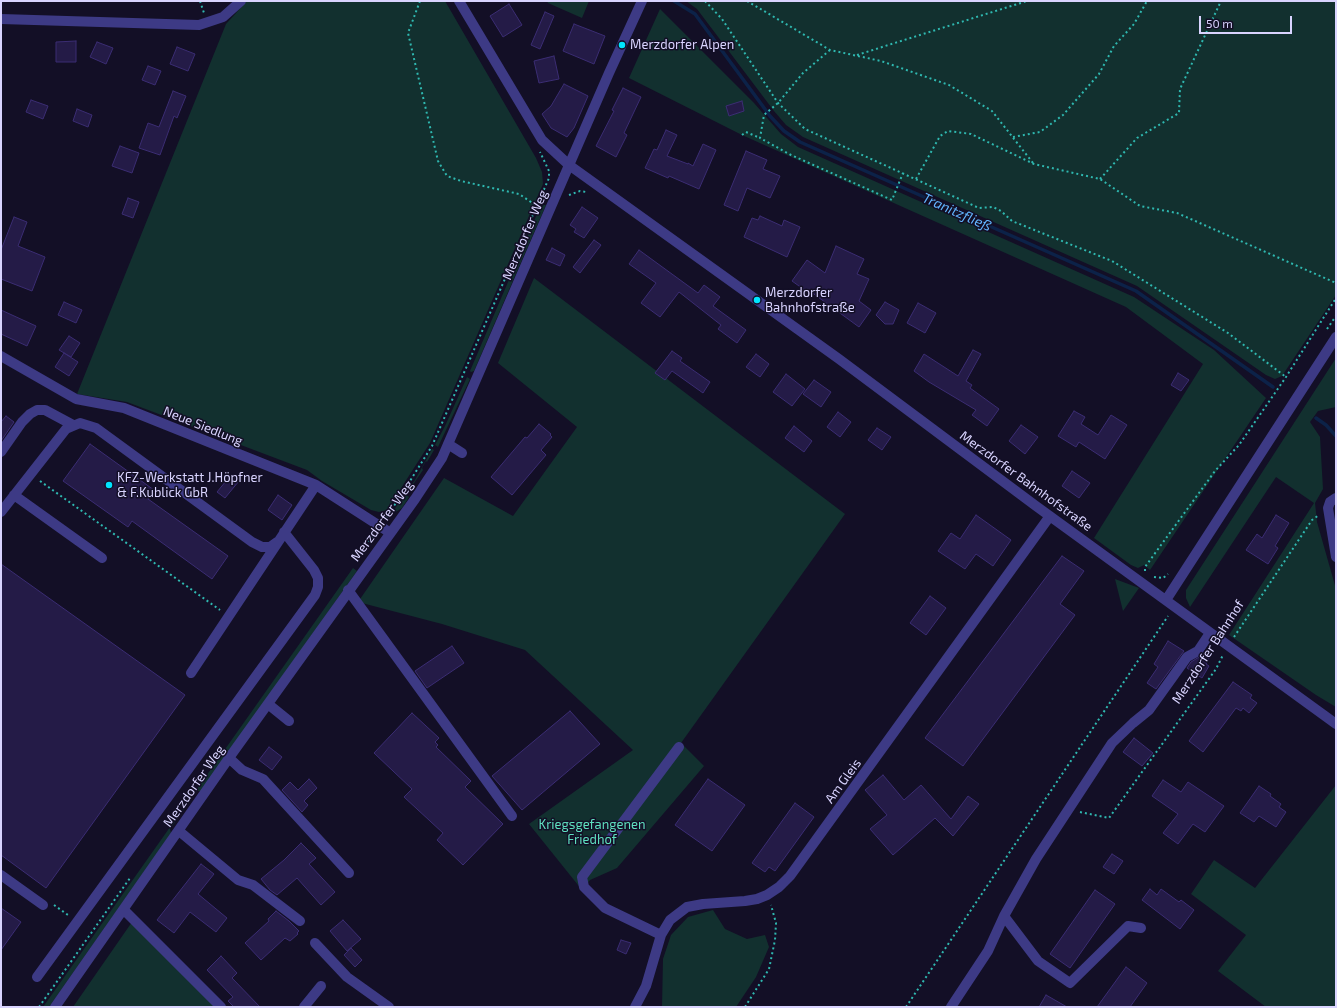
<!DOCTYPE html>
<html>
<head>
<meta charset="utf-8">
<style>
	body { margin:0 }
	#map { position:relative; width:1337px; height:1008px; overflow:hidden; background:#130f26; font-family:"Exo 2",sans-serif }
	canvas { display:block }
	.frame { position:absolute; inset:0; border:2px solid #d9d4ff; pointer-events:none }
	.scale { position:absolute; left:1199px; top:16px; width:93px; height:18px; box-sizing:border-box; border:2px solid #d9d4ff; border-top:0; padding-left:5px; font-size:12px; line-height:14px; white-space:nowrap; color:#d9d4ff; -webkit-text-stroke:3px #130f26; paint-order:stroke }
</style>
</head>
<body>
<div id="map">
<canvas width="1337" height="1008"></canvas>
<div class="frame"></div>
<div class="scale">50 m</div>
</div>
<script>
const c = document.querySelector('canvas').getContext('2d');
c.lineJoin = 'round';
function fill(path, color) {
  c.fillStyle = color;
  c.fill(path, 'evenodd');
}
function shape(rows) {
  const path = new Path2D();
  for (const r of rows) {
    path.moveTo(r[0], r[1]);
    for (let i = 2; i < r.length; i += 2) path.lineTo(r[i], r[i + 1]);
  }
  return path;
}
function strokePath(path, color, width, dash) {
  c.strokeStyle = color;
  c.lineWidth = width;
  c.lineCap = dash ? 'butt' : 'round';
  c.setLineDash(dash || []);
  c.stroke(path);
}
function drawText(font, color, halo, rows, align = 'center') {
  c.font = font + ' "Exo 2",sans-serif';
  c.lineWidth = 3;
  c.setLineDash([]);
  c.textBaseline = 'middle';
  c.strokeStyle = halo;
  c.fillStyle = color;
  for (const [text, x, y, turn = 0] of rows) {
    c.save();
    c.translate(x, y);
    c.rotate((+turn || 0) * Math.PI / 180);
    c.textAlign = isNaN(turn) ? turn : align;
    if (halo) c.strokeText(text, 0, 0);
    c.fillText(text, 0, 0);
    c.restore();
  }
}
fill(shape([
	[247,1,445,1,536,158,542,172,543,184,430,443,387,510,379,512,371,510,322,481,307,470,127,402,77,394,226,24],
	[547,1,589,1,582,18,548,3],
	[686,1,1336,1,1336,295,1282,376,1275,379,1266,375,1137,286,803,137,786,125,774,111,697,9],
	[660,9,754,103,781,134,798,147,1134,297,1214,350,1266,398,1150,570,1144,565,1138,568,1131,565,1094,538,1203,364,1126,307,742,135,629,78],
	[544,205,546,205,521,262,474,371,471,372,470,371,540,207],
	[534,278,845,514,681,743,704,766,617,868,590,880,582,890,529,824,633,750,525,650,442,624,358,602,444,478,513,516,577,427,498,363],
	[1336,358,1336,407,1318,411,1310,422,1320,437,1323,489,1315,503,1317,522,1336,589,1336,707,1316,695,1229,635,1314,503,1276,477,1190,607,1186,598,1186,590],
	[467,377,470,379,438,447,435,445,445,426],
	[432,449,434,450,427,462,426,461,422,468,423,470,406,495,409,497,402,508,394,513,391,514,415,480],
	[353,568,357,571,201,791,197,791,170,829,171,833,49,1007,43,1007],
	[1115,579,1139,588,1123,611],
	[1336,785,1336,1007,1266,1007,1218,971,1246,935,1191,894,1214,860,1255,888],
	[713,910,725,929,747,939,765,935,769,947,756,977,736,1007,662,1007,663,959,671,935,688,917],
	[132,922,216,1007,73,1007]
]), '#12302f');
strokePath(shape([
	[674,1,695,14,770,116,784,131,800,142,1136,291,1273,387],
	[1316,418,1326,425,1336,436]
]), '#0c2248', 3.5);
const building = shape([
	[509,4,522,25,503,37,490,16,509,4],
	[545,12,554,16,540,49,531,45,545,12],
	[574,24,605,36,594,64,563,51,574,24],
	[76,41,76,62,56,62,56,42,76,41],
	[97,42,113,48,106,64,90,57,97,42],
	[177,47,195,54,188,71,170,64,177,47],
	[554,56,559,79,539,83,534,61,554,56],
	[148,66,161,71,155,85,142,80,148,66],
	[564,84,588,96,574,128,567,137,551,128,542,114,551,106,564,84],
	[623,88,641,97,624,133,627,135,616,157,596,146,614,111,612,110,623,88],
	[173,91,186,96,177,118,174,116,160,155,139,148,148,123,159,127,173,91],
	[31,100,48,106,43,119,26,112,31,100],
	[742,101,744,111,729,116,726,106,742,101],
	[77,109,92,115,88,127,73,121,77,109],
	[666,130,677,135,667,156,688,164,688,163,693,166,703,144,716,150,699,189,669,176,668,178,645,168,654,149,657,150,666,130],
	[120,146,139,153,132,173,112,166,120,146],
	[746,151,767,160,763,169,780,176,770,198,747,188,738,211,724,205,746,151],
	[128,198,139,202,133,218,122,214,128,198],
	[582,207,598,218,584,238,574,232,576,229,570,225,582,207],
	[760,216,782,226,784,220,800,227,787,257,744,237,752,218,758,220,760,216],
	[14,217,27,222,18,246,45,257,32,291,1,279,1,250,14,217],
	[594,240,601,245,580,273,573,267,594,240],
	[836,246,864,259,857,274,869,279,859,301,871,310,859,327,807,289,806,291,792,281,807,260,825,273,836,246],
	[552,248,565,255,560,266,546,260,552,248],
	[639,250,698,293,704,285,720,297,713,306,746,330,737,343,718,329,721,325,679,292,660,317,641,303,656,283,629,264,639,250],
	[64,302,82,310,76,323,58,315,64,302],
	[885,302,899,310,893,324,885,324,876,315,885,302],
	[918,303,936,313,925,333,907,323,918,303],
	[1,310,36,326,27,346,1,334,1,310],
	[69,336,80,343,71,357,59,350,69,336],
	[973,350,981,354,966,381,972,385,970,388,999,409,987,426,972,415,976,410,929,382,914,371,924,354,958,376,973,350],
	[672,351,682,358,680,361,710,382,703,393,672,371,665,380,655,373,672,351],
	[64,353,78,362,69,376,55,367,64,353],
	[756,354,769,364,760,377,746,367,756,354],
	[1178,373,1189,380,1181,391,1171,385,1178,373],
	[786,374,805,389,792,406,773,392,786,374],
	[814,380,831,392,821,407,803,394,814,380],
	[1074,411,1085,417,1081,424,1098,435,1111,415,1127,425,1105,459,1079,442,1076,447,1058,436,1074,411],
	[838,412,851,422,840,437,827,427,838,412],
	[6,416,14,422,1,441,1,422,6,416],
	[539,424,551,434,550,435,552,437,541,450,546,455,512,495,491,477,525,437,527,438,539,424],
	[1021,425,1038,437,1025,454,1009,441,1021,425],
	[794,426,812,441,804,452,785,438,794,426],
	[877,428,891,437,882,450,868,440,877,428],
	[90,444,154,490,148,499,228,556,212,579,132,521,128,527,63,481,90,444],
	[1072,471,1090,483,1079,498,1062,486,1072,471],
	[231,475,239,481,225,498,217,492,231,475],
	[278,495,292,505,282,520,268,510,278,495],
	[976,515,1011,540,993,566,976,554,965,569,938,551,951,533,960,539,976,515],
	[1276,515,1289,523,1275,546,1278,548,1268,564,1246,550,1257,534,1262,538,1276,515],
	[1062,556,1084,571,1060,604,1075,615,963,766,925,738,1062,556],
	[1,564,185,695,46,888,1,855,1,564],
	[930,596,946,608,926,635,910,623,930,596],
	[1168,641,1184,651,1156,689,1147,683,1158,667,1154,664,1168,641],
	[452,646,464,663,427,688,415,671,452,646],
	[1204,654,1209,658,1206,664,1209,666,1202,678,1187,668,1191,662,1204,654],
	[1233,682,1252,695,1250,698,1257,703,1249,713,1243,708,1241,711,1236,708,1203,752,1189,741,1233,682],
	[570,711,600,744,522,810,492,776,570,711],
	[412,713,439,738,435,742,438,745,436,747,471,781,465,787,503,824,463,865,437,840,443,833,404,797,412,789,374,753,412,713],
	[1134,738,1153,753,1142,766,1123,752,1134,738],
	[269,747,282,757,272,770,259,760,269,747],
	[883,775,904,800,921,785,951,819,968,796,979,804,953,836,935,818,893,855,870,829,887,815,865,790,883,775],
	[309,779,317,788,304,801,308,805,302,812,282,790,290,782,298,790,309,779],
	[708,779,745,805,712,851,675,825,708,779],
	[1163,780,1181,792,1188,782,1224,806,1205,832,1193,824,1178,844,1163,833,1178,814,1152,796,1163,780],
	[1259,786,1271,794,1270,796,1281,804,1279,807,1286,812,1276,827,1259,816,1254,822,1240,813,1259,786],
	[795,803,814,817,775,871,769,867,765,872,752,863,795,803],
	[301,843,316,858,309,864,335,892,321,905,297,878,277,895,270,890,261,879,284,860,301,843],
	[1112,854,1123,861,1114,874,1103,867,1112,854],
	[201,864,214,874,198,894,227,918,216,932,190,912,174,933,157,920,201,864],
	[1150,889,1157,895,1161,889,1179,902,1181,900,1194,910,1180,929,1142,900,1150,889],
	[1095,890,1115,904,1070,968,1050,954,1095,890],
	[1,908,21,922,1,950,1,908],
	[276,911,289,921,299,931,297,933,298,934,290,941,285,938,261,960,245,943,269,921,268,919,276,911],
	[343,920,361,939,347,951,330,931,343,920],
	[621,940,631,943,626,954,617,950,621,940],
	[351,948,362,960,355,967,344,955,351,948],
	[221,956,237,973,232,978,260,1007,234,1007,228,1001,233,997,207,970,221,956],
	[1126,967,1147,983,1130,1007,1097,1007,1126,967],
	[1046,995,1067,1007,1039,1007,1046,995]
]);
fill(building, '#241b47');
strokePath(building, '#3b2d73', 1);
strokePath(shape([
	[200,1,204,13],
	[420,1,408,33,438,161,447,176,461,181,519,194,537,206],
	[705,1,722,19,778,103,805,129,979,208,993,207,1001,211,1012,221,1112,261,1228,333,1286,377],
	[747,1,830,50,881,61,949,85,992,111,1033,163],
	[830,50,803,73,778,103,764,115,760,138,791,155,892,200,903,173],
	[857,55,1027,1],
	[742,135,746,132,760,138],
	[1013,137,1040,132,1063,115,1099,74,1114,46,1134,24,1147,1],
	[916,179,940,136,948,131,971,134,1034,164,1100,179,1140,206,1177,213,1336,283],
	[1100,179,1137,138,1179,113,1180,89,1221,1],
	[569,195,580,191,586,192],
	[1327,329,1336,316],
	[40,481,220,610],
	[386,518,405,489,432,446,549,178,549,171,540,152],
	[369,542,374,534],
	[1145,571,1145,567,1215,471,1239,445,1286,377,1336,298],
	[1154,577,1163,578,1168,574],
	[1234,637,1312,520,1319,515],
	[1080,812,1109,818,1216,669,1223,655],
	[54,905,68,915],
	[39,1007,130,878],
	[745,1007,769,969,775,940,776,923,771,905],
	[906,1007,1168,616]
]), '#2fb8b0', 2, [2, 3]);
strokePath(shape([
	[459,1,542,140,569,165,839,359,1036,506,1336,724],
	[1,19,199,25,223,17,241,1],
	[1,356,76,399,124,408,316,485,389,532],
	[448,444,462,453],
	[1,452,22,422,30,414,37,410,45,410,73,425],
	[14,495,102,558],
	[1336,498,1330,502,1328,508,1336,557],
	[1,512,66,429,80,423,96,428,252,542,262,547,270,547,277,542],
	[348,590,512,816],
	[1166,600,1336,337],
	[191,673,316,485],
	[268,704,289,721],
	[229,758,242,770,263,779,349,873],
	[179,831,238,880,253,885,300,921],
	[1,875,43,905],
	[124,910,221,1007],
	[1141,928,1128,926,1070,983,1038,961,1004,916,1036,859,1112,743,1133,723,1149,710,1187,657,1198,651,1210,633],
	[661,935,605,908,584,887,582,877,679,747],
	[315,943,347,977,389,1007],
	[37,977,315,595,318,587,318,578,314,570,284,532],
	[55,1007,229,758,415,499,442,458,609,73,642,1],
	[304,1007,321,986],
	[635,1007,646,986,661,935,670,920,687,907,703,904,745,901,757,899,767,895,779,887,790,876,1050,516],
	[951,1007,988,951,1004,916]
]), '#3d3a85', 10);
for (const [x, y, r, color] of [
	[622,45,4,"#00e5ff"],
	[757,300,4,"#00e5ff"],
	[109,485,4,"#00e5ff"]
]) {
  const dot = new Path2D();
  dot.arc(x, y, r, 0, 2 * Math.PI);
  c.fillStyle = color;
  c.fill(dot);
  strokePath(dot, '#130f26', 1.5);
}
drawText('13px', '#d9d4ff', '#130f26', [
	["Merzdorfer Alpen",630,45],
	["Merzdorfer",765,293],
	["Bahnhofstraße",765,308],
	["KFZ-Werkstatt J.Höpfner",117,478],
	["& F.Kublick GbR",117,493]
], 'left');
drawText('13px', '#d9d4ff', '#130f26', [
	["Merzdorfer Weg",525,235,-67],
	["Neue Siedlung",203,426,22],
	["Merzdorfer Bahnhofstraße",1026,481,36],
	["Merzdorfer Weg",382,521,-54],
	["Merzdorfer Bahnhof",1208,652,-57],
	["Am Gleis",843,781,-54],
	["Merzdorfer Weg",194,786,-55]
]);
drawText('13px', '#5fe0c0', '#130f26', [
	["Kriegsgefangenen",592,825],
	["Friedhof",592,840]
]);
drawText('italic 14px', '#62b6ff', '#130f26', [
	["Tranitzfließ",957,212,24]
]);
</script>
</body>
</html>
